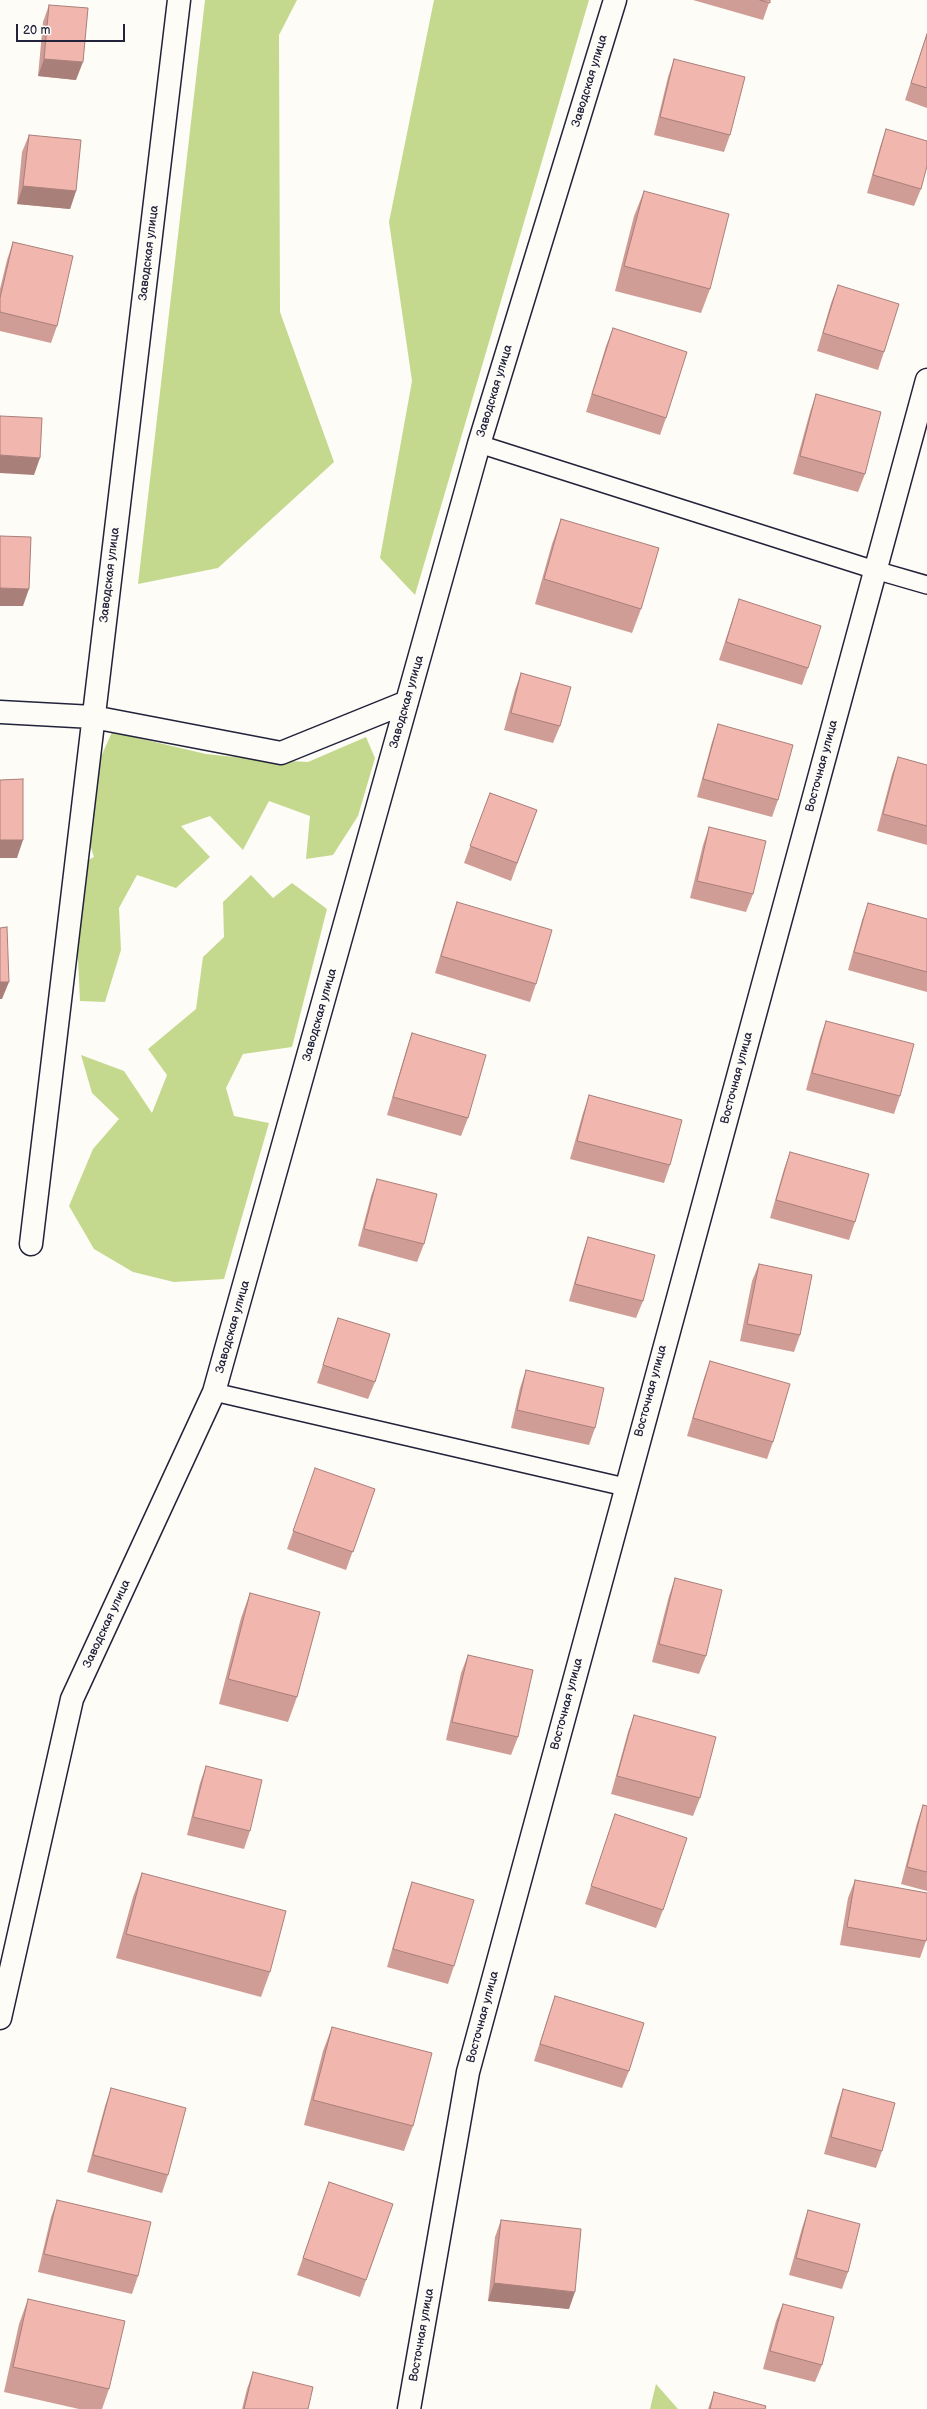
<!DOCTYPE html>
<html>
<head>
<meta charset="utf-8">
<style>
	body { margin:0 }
	#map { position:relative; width:927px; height:2409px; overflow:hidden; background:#fdfcf7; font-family:"Balsamiq Sans",sans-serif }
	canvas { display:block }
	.scale { position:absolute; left:16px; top:24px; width:109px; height:18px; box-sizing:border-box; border:2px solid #22223b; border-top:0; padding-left:5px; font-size:12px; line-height:14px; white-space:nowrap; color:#22223b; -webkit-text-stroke:3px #fdfcf7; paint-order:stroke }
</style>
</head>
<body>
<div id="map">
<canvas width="927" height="2409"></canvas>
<div class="scale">20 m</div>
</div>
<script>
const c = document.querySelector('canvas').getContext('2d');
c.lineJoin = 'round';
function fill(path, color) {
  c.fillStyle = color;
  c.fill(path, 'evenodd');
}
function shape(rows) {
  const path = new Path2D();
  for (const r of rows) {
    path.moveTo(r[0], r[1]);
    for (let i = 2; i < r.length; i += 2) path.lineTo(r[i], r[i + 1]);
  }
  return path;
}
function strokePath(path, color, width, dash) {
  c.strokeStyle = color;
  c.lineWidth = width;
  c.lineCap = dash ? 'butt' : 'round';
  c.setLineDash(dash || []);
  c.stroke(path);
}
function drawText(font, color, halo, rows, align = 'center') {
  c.font = font + ' "Balsamiq Sans",sans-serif';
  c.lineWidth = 3;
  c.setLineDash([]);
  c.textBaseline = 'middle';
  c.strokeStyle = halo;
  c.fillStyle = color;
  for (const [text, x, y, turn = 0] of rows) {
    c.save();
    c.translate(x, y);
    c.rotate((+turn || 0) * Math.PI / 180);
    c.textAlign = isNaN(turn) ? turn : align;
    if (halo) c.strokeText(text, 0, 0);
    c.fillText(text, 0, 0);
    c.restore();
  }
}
fill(shape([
	[205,0,297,0,279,35,280,312,334,462,218,568,138,584],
	[434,0,589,0,415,595,380,558,412,381,389,222],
	[112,732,206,754,253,759,308,762,366,737,375,758,358,816,333,855,306,859,310,816,269,801,243,850,210,816,181,826,210,857,176,888,137,875,119,908,121,950,105,1002,80,1001,78,959,66,931,64,873,94,857,80,814,95,770],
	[251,875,273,898,292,883,327,909,292,1047,243,1054,226,1088,234,1116,269,1123,224,1279,174,1282,133,1272,94,1249,69,1206,93,1149,119,1119,92,1093,81,1055,124,1071,152,1113,167,1075,148,1049,196,1009,203,957,224,937,223,902],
	[656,2384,678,2409,650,2409]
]), '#c5d98e');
const service = shape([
	[479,444,875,570,927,585],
	[214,1392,625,1487]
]);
const minor = shape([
	[0,712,93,717,281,753,407,702],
	[31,1244,179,0],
	[0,2018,72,1699,214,1392,479,444,615,0],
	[409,2409,468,2072,927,380]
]);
strokePath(service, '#22223b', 20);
strokePath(minor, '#22223b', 25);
strokePath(service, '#fdfcf7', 17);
strokePath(minor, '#fdfcf7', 22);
fill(shape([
	[693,0,770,0,763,20],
	[49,5,76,80,38,76,43,22],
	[927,33,927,108,905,100],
	[674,59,730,135,724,152,654,135,668,77],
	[886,129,921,189,914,206,867,193,880,147],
	[29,135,76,191,70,209,17,204,22,152],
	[644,191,710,289,701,313,615,291,634,216],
	[13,242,57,326,51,343,0,331,0,289,7,260],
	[838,285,884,352,878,370,817,351,831,303],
	[613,328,666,418,660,435,586,412,606,346],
	[816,394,865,474,858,492,793,474,810,412],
	[561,519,641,609,632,633,535,604,552,544],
	[739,599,808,668,802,685,719,660,733,617],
	[521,673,560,726,553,743,504,730,515,690],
	[718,724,778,800,772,817,697,797,712,742],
	[898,757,927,765,927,845,877,831,892,774],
	[490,793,537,810,511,881,464,863],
	[709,827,753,894,746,912,690,898,703,845],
	[457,902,536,984,530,1002,435,973,451,919],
	[868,903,927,919,927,992,848,970,862,920],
	[826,1021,900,1096,894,1114,806,1090,820,1038],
	[412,1033,468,1118,461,1136,387,1115,406,1051],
	[589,1095,670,1165,664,1183,570,1159,583,1113],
	[790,1152,855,1222,849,1240,770,1218,784,1169],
	[377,1179,424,1244,417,1262,358,1246,371,1196],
	[588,1237,643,1301,636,1318,569,1301,582,1255],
	[759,1264,800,1335,794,1352,740,1341,752,1281],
	[338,1318,375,1382,368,1399,317,1383,332,1336],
	[710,1361,773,1442,767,1459,687,1436,704,1378],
	[526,1370,595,1428,589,1445,511,1428,520,1388],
	[309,1486,375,1489,346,1570,287,1549],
	[675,1578,706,1656,699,1674,652,1662,669,1596],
	[250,1593,297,1697,288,1722,219,1704,241,1618],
	[468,1655,518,1737,511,1755,446,1740,461,1673],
	[634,1715,700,1798,693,1816,611,1794,628,1732],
	[206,1766,250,1831,244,1849,187,1835,200,1783],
	[923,1805,927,1806,927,1891,901,1884,917,1823],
	[615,1814,663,1910,656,1928,585,1904],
	[142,1873,270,1972,261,1997,116,1958,133,1897],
	[855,1880,926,1941,920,1958,840,1945,848,1898],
	[412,1882,454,1966,448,1984,387,1967,406,1900],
	[555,1996,629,2071,622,2088,534,2061,549,2014],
	[332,2027,413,2126,404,2151,304,2125,323,2051],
	[111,2088,168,2175,162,2193,87,2172,105,2106],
	[843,2089,882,2151,876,2168,824,2154,837,2107],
	[323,2199,393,2204,360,2297,297,2275],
	[57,2200,138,2276,132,2294,38,2272,51,2217],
	[808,2210,848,2272,842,2289,789,2275,802,2228],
	[501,2220,569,2309,488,2301,495,2237],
	[28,2299,109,2389,102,2409,79,2409,4,2392,19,2324],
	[783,2304,822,2365,815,2382,763,2369,776,2321],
	[253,2372,308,2409,242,2409,247,2389],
	[714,2392,765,2409,708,2409]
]), '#cf9d96');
fill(shape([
	[44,59,83,62,76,80,38,76],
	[23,186,76,191,70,209,17,204],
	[0,455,40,458,34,475,0,473],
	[0,588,29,589,23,606,0,606],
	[0,840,23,840,17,858,0,858],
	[0,982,9,982,2,999,0,999],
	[494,2283,575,2292,569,2309,488,2301]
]), '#a97f7a');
const building = shape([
	[760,0,770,0,770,3,760,0],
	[49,5,88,8,83,62,44,59,49,5],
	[927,34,927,88,911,83,927,34],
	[674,59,745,77,730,135,660,117,674,59],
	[886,129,927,141,927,166,921,189,873,175,886,129],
	[29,135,81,140,76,191,23,186,29,135],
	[644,191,729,214,710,289,624,266,644,191],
	[13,242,73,256,57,326,0,312,0,298,13,242],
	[838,285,899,304,884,352,823,333,838,285],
	[613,328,687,352,666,418,592,394,613,328],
	[816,394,881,412,865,474,800,456,816,394],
	[0,416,42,418,40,458,0,455,0,416],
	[561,519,659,548,641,609,544,579,561,519],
	[0,536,31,537,29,589,0,588,0,536],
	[739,599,821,626,808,668,726,642,739,599],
	[521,673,571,687,560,726,511,713,521,673],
	[718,724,793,745,778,800,703,779,718,724],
	[898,757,927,765,927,826,883,814,898,757],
	[23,779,23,840,0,840,0,780,23,779],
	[490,793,537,810,517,863,470,846,490,793],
	[709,827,766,841,753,894,697,881,709,827],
	[457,902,552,930,536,984,441,956,457,902],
	[868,903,927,919,927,972,854,952,868,903],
	[7,927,9,982,0,982,0,928,7,927],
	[826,1021,914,1044,900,1096,812,1073,826,1021],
	[412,1033,486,1055,468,1118,393,1097,412,1033],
	[589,1095,682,1120,670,1165,577,1141,589,1095],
	[790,1152,869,1174,855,1222,776,1200,790,1152],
	[377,1179,437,1194,424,1244,364,1229,377,1179],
	[588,1237,655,1255,643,1301,575,1284,588,1237],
	[759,1264,812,1275,800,1335,747,1324,759,1264],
	[338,1318,390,1334,375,1382,323,1365,338,1318],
	[710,1361,790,1384,773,1442,693,1418,710,1361],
	[526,1370,604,1388,595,1428,517,1410,526,1370],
	[315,1468,375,1489,353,1552,293,1531,315,1468],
	[675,1578,722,1590,706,1656,659,1644,675,1578],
	[250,1593,320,1612,297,1697,228,1679,250,1593],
	[468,1655,533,1670,518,1737,452,1722,468,1655],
	[634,1715,716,1737,700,1798,617,1776,634,1715],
	[206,1766,262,1780,250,1831,193,1817,206,1766],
	[923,1805,927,1806,927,1872,907,1867,923,1805],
	[615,1814,687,1838,663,1910,591,1886,615,1814],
	[142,1873,286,1911,270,1972,126,1934,142,1873],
	[855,1880,927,1893,927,1937,926,1941,847,1927,855,1880],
	[412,1882,474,1900,454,1966,393,1949,412,1882],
	[555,1996,644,2023,629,2071,540,2044,555,1996],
	[332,2027,432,2053,413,2126,313,2100,332,2027],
	[111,2088,186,2108,168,2175,93,2155,111,2088],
	[843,2089,895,2103,882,2151,831,2137,843,2089],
	[329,2182,393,2204,366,2280,303,2258,329,2182],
	[57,2200,151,2222,138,2276,44,2254,57,2200],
	[808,2210,860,2224,848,2272,796,2258,808,2210],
	[501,2220,581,2229,575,2292,494,2283,501,2220],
	[28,2299,125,2321,109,2389,13,2367,28,2299],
	[783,2304,834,2317,822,2365,770,2351,783,2304],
	[253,2372,313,2387,308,2409,244,2409,253,2372],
	[714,2392,766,2406,765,2409,710,2409,714,2392]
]);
fill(building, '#f1b6ae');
strokePath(building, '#a97f7a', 1);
drawText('12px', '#22223b', '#fdfcf7', [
	["Заводская улица",590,81,-73],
	["Заводская улица",149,253,-83],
	["Заводская улица",495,391,-73],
	["Заводская улица",110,575,-83],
	["Заводская улица",407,702,-74],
	["Восточная улица",822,766,-75],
	["Заводская улица",320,1015,-74],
	["Восточная улица",737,1078,-75],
	["Заводская улица",233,1327,-74],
	["Восточная улица",651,1391,-75],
	["Заводская улица",107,1624,-65],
	["Восточная улица",567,1704,-75],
	["Восточная улица",483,2017,-75],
	["Восточная улица",422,2335,-80]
]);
</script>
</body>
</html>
